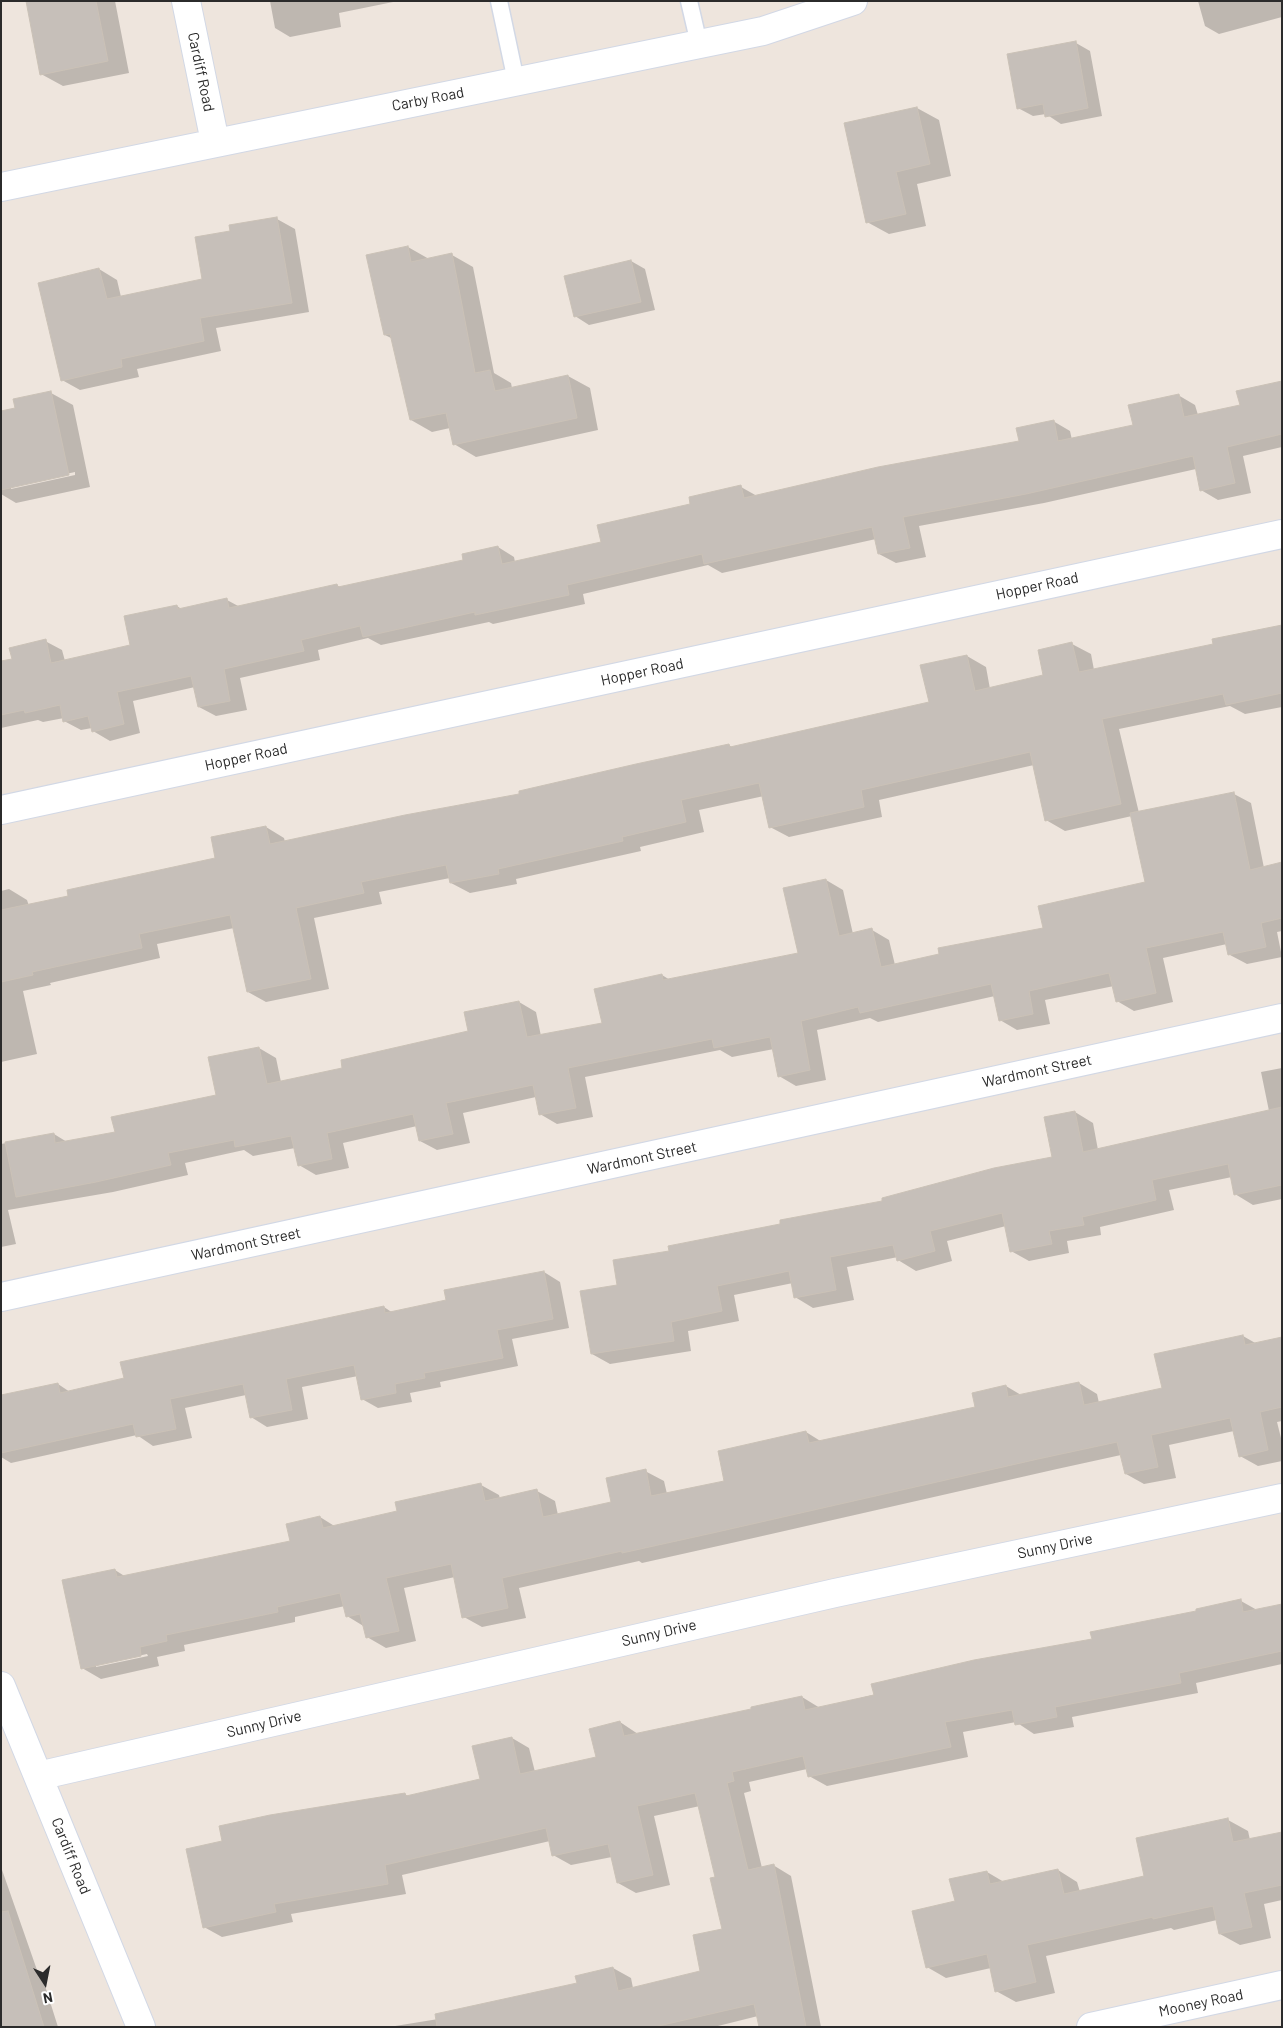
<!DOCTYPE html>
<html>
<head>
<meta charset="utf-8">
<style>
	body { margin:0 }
	#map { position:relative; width:1283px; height:2028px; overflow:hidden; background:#eee5dd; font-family:Barlow,sans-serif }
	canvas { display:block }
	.frame { position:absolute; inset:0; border:2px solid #2b2b2b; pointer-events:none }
	.north { position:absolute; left:20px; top:1958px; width:50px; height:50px; -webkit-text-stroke:4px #fff; paint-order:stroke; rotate:169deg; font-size:14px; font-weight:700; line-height:20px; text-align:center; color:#2b2b2b }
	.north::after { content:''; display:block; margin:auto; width:18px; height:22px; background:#2b2b2b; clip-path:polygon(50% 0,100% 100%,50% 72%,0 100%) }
</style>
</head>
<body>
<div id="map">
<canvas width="1283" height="2028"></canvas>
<div class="frame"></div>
<div class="north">N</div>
</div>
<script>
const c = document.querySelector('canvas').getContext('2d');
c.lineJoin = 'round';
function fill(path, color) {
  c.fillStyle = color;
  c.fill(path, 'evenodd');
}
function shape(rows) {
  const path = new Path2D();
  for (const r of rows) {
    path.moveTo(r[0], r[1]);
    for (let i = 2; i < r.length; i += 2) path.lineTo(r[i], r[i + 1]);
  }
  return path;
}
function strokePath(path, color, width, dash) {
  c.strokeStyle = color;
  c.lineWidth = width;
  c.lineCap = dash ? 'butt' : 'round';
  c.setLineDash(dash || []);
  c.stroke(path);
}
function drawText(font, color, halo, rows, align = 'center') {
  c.font = font + ' Barlow,sans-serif';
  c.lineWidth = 4;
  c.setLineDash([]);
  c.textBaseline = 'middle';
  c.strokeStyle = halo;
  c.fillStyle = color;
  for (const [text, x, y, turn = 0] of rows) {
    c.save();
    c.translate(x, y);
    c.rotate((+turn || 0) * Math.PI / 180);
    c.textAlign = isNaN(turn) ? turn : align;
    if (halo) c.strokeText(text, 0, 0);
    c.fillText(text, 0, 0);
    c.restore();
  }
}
fill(shape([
	[27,1,115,1,129,73,63,86,41,74],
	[270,1,398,1,339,13,341,27,290,37,275,28],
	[1198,1,1282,1,1282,17,1219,34,1205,26],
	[1076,43,1090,51,1102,116,1061,124,1046,114,1033,116,1018,108],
	[917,108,939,120,951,176,917,184,926,226,889,234,867,222,845,124],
	[277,219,295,229,309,312,216,328,221,351,137,369,139,377,80,390,62,380,99,269,117,280,121,297,203,280,231,232],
	[408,247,429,259,452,255,473,267,494,373,511,383,512,388,568,376,590,388,598,430,476,457,454,444,450,428,432,432,411,420,393,339,385,335],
	[631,261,645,269,655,310,589,325,575,316],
	[1282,382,1282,447,1243,456,1251,493,1218,500,1201,490,1196,469,1044,503,919,526,926,557,896,563,879,554,876,539,722,573,708,565,583,594,585,604,493,624,489,622,381,645,368,638,318,650,320,660,240,678,247,710,216,716,199,707,195,687,133,701,140,733,110,741,93,731,92,728,81,730,64,721,64,718,43,722,38,720,1,728,1,662,13,660,45,641,62,650,65,661,131,646,177,606,183,610,227,600,240,607,337,585,341,588,464,561,498,547,514,557,515,562,603,543,692,505,741,487,757,496,1021,442,1053,421,1070,431,1072,440,1134,426,1178,395,1195,405,1198,415,1241,406],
	[51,393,73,405,90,487,16,503,1,494,1,413,17,409],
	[75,472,75,475,11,489,11,486],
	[1282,626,1282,707,1245,714,1230,706,1119,729,1139,813,1234,794,1251,803,1264,868,1282,864,1282,931,1277,932,1282,957,1247,964,1230,955,1227,944,1163,958,1173,1002,1134,1011,1117,1001,1114,986,1045,1000,1050,1024,1017,1030,1000,1020,995,996,878,1022,870,1018,817,1030,826,1080,796,1086,779,1076,774,1049,732,1057,720,1050,585,1077,593,1117,557,1124,540,1114,536,1097,463,1113,470,1143,437,1150,420,1141,417,1126,343,1143,349,1168,316,1175,299,1165,295,1148,253,1156,244,1150,185,1163,188,1175,113,1192,8,1210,16,1244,1,1247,1,1144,54,1134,67,1142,116,1133,217,1096,259,1048,276,1058,281,1082,344,1069,469,1032,519,1002,536,1012,541,1036,603,1024,662,975,670,980,799,954,826,880,843,890,853,934,872,930,889,940,895,965,1044,929,1146,883,1132,816,1065,831,1046,820,1034,765,879,800,882,817,789,837,770,827,764,796,699,810,704,832,640,847,641,851,516,879,517,884,470,893,451,883,450,878,379,892,382,904,314,918,329,989,266,1002,248,992,234,928,157,944,160,958,50,983,51,985,23,991,37,1054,1,1062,1,891,9,889,27,900,29,906,217,859,266,827,284,838,285,842,521,795,729,745,733,748,930,703,967,656,986,667,990,689,1045,676,1072,644,1091,654,1094,670,1214,645],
	[1282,1068,1282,1199,1253,1205,1235,1194,1232,1177,1169,1190,1174,1210,1100,1227,1101,1235,1067,1241,1069,1253,1029,1261,1011,1251,1006,1226,947,1241,952,1261,916,1271,898,1260,898,1257,847,1267,854,1300,813,1308,795,1297,793,1283,734,1295,739,1321,688,1331,691,1351,610,1364,592,1354,618,1286,671,1252,884,1202,1053,1158,1075,1112,1093,1123,1098,1150,1269,1111,1261,1072],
	[544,1272,560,1282,569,1328,512,1339,518,1366,440,1382,441,1387,410,1393,412,1402,378,1408,362,1399,358,1376,302,1387,308,1419,267,1427,251,1417,246,1395,185,1408,192,1438,153,1446,137,1435,11,1463,1,1457,1,1397,58,1384,70,1392,125,1379,384,1307,393,1313,448,1301],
	[1243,1336,1257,1344,1282,1338,1282,1421,1277,1422,1282,1442,1282,1461,1258,1466,1240,1456,1234,1431,1169,1445,1176,1478,1144,1484,1126,1474,1121,1455,1057,1469,736,1542,642,1563,639,1561,519,1588,526,1618,482,1627,464,1617,455,1577,404,1588,416,1641,386,1648,367,1637,365,1627,347,1616,345,1606,295,1617,295,1622,184,1645,185,1651,157,1657,159,1666,101,1679,82,1668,115,1570,126,1577,292,1542,320,1517,336,1527,399,1512,481,1485,499,1495,500,1499,537,1491,555,1501,558,1515,613,1503,645,1471,664,1481,667,1494,726,1482,806,1432,822,1442,977,1408,1006,1386,1021,1395,1079,1383,1097,1394,1099,1403,1164,1389],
	[147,1654,148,1656,96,1667,96,1665],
	[1241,1601,1257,1610,1282,1605,1282,1664,1196,1683,1198,1693,1072,1717,1074,1727,1034,1734,1016,1722,963,1732,968,1757,827,1786,809,1776,807,1769,749,1782,751,1791,744,1793,762,1868,773,1865,791,1876,821,2027,761,2027,758,2016,714,2027,389,2027,469,2014,578,1984,613,1968,631,1978,633,1988,702,1972,724,1930,717,1878,700,1806,654,1816,670,1885,636,1893,618,1883,612,1857,571,1865,553,1855,550,1841,402,1875,406,1894,291,1914,293,1922,222,1937,204,1927,405,1794,409,1797,481,1780,512,1738,529,1748,535,1772,597,1758,620,1722,638,1734,753,1710,802,1697,820,1708,1093,1640],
	[1228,1820,1248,1831,1250,1840,1282,1833,1282,1900,1264,1904,1271,1938,1240,1945,1220,1934,1217,1920,1174,1930,1171,1928,1046,1956,1055,1993,1016,2002,996,1991,991,1968,946,1978,927,1967,956,1902,987,1872,1004,1882,1058,1870,1077,1882,1080,1892,1145,1877],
	[1,1867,37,1970,41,1973,58,2027,1,2027]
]), '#0003');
const building = shape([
	[26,1,96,1,108,61,40,75,26,1],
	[1076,41,1088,108,1045,117,1043,104,1017,109,1007,54,1076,41],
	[917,107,930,164,896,172,906,214,866,223,844,123,917,107],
	[277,217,292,303,200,318,204,341,121,359,122,367,61,381,38,283,99,268,107,299,202,279,195,237,230,231,229,225,277,217],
	[408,246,411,262,452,253,475,373,490,370,495,391,568,375,577,418,453,445,446,413,410,420,390,334,384,335,366,255,408,246],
	[631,260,641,302,574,317,564,276,631,260],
	[1282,381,1282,434,1227,447,1235,483,1200,491,1193,456,1026,494,903,517,910,548,878,554,872,527,704,564,702,554,567,585,569,595,475,615,475,612,363,637,360,626,301,640,304,651,224,669,230,701,198,707,191,676,117,692,124,724,92,732,88,716,63,722,60,705,25,713,24,710,1,715,1,661,12,659,9,648,46,639,51,663,130,645,124,616,177,605,178,609,227,598,229,608,337,584,338,587,463,560,462,554,498,546,502,564,601,542,597,525,690,504,689,497,741,485,744,498,878,467,1019,441,1016,428,1054,420,1058,441,1133,425,1128,405,1179,394,1184,417,1240,405,1236,391,1282,381],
	[51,391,69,475,1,490,1,411,15,408,13,399,51,391],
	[1282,625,1282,693,1226,705,1223,694,1102,719,1121,804,1045,821,1030,752,861,790,864,807,769,828,759,783,681,800,686,822,622,837,623,841,498,869,499,874,450,883,446,865,361,882,364,893,296,908,311,979,247,992,230,915,139,934,142,948,32,972,33,975,1,982,1,910,68,896,67,890,215,858,211,837,266,826,270,844,405,815,519,794,519,791,636,764,729,744,730,747,929,702,920,665,967,655,975,691,1043,675,1038,650,1072,642,1079,672,1213,644,1212,639,1282,625],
	[1234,792,1250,870,1282,862,1282,918,1261,923,1266,947,1228,955,1223,932,1146,948,1156,993,1116,1002,1109,973,1029,991,1033,1014,999,1021,991,984,860,1013,858,1007,801,1021,810,1070,778,1077,770,1037,714,1048,712,1039,568,1068,576,1108,539,1115,533,1085,446,1103,453,1134,419,1141,413,1114,327,1133,332,1159,298,1166,291,1136,235,1147,234,1140,168,1153,171,1165,96,1182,16,1197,5,1142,54,1133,55,1143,115,1132,111,1117,216,1095,208,1057,259,1047,267,1084,342,1068,341,1060,468,1031,464,1012,519,1001,527,1037,602,1023,594,989,662,974,663,980,798,953,783,888,826,879,839,936,872,928,881,967,939,954,938,948,1043,928,1038,906,1145,882,1130,813,1234,792],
	[1282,1107,1282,1185,1234,1195,1228,1164,1152,1180,1156,1200,1082,1217,1084,1225,1049,1231,1052,1244,1010,1252,1002,1213,930,1231,935,1251,897,1261,893,1245,830,1257,836,1290,794,1298,789,1271,717,1286,722,1311,671,1322,674,1341,591,1354,580,1291,617,1285,613,1260,669,1251,668,1246,780,1224,780,1220,882,1201,882,1198,994,1168,1052,1157,1044,1117,1075,1111,1083,1152,1282,1107],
	[544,1271,553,1319,497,1330,503,1358,424,1373,425,1378,395,1384,396,1393,361,1400,354,1365,286,1379,292,1410,250,1418,243,1384,170,1399,176,1429,136,1437,133,1424,1,1453,1,1395,58,1383,60,1393,124,1378,120,1362,384,1306,385,1313,446,1300,444,1290,544,1271],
	[1243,1335,1245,1345,1282,1337,1282,1407,1260,1412,1268,1450,1239,1457,1230,1418,1151,1435,1158,1467,1125,1474,1117,1442,1038,1459,717,1532,622,1553,622,1551,502,1578,508,1608,462,1618,451,1564,386,1578,399,1631,366,1638,360,1614,346,1617,340,1593,277,1607,278,1612,166,1635,167,1641,140,1647,141,1656,81,1669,62,1580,115,1569,117,1577,290,1541,286,1524,320,1516,323,1528,397,1511,395,1502,481,1483,485,1501,537,1489,543,1517,611,1502,606,1478,646,1469,651,1496,724,1481,718,1451,806,1431,809,1443,975,1407,972,1393,1006,1385,1008,1397,1079,1382,1084,1405,1162,1388,1154,1354,1243,1335],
	[1241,1599,1243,1612,1282,1604,1282,1651,1179,1673,1181,1683,1055,1707,1057,1717,1015,1725,1012,1710,945,1722,951,1747,808,1777,803,1756,732,1772,734,1781,727,1783,748,1870,774,1864,806,2027,759,2027,754,2004,654,2027,437,2027,435,2014,577,1983,575,1976,613,1967,618,1991,700,1971,693,1935,722,1929,710,1878,715,1877,695,1793,637,1806,653,1875,617,1883,608,1844,552,1856,546,1828,385,1865,388,1884,274,1904,276,1912,203,1928,186,1849,222,1841,219,1826,270,1815,405,1793,406,1796,480,1779,472,1746,512,1737,520,1774,596,1757,589,1729,620,1721,624,1736,751,1709,751,1707,802,1696,805,1710,874,1695,871,1684,974,1660,1092,1639,1090,1632,1196,1611,1196,1609,1241,1599],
	[1228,1818,1233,1842,1282,1832,1282,1885,1244,1893,1252,1927,1219,1934,1213,1906,1153,1919,1153,1917,1027,1945,1036,1982,995,1992,987,1954,926,1968,912,1911,955,1901,949,1879,987,1871,990,1884,1058,1869,1064,1894,1144,1876,1136,1838,1228,1818],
	[8,1911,44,2027,1,2027,1,1912,8,1911]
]);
fill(building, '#c6bfb9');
strokePath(building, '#cac1b6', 1);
const service = shape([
	[499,1,516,81],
	[689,1,699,44]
]);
const minor = shape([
	[186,1,215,142],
	[1,187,763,31,853,1],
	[1,810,1282,534],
	[1,1297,1282,1018],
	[1,1686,141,2027],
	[38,1776,835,1593,1282,1498],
	[1091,2027,1282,1985]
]);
strokePath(service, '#d2d8e5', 19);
strokePath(minor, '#d2d8e5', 30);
strokePath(service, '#fff', 16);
strokePath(minor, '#fff', 28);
drawText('15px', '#2b2b2b', '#fff', [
	["Cardiff Road",201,72,78],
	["Carby Road",428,99,-11],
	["Hopper Road",1037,586,-12],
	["Hopper Road",642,672,-12],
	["Hopper Road",246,757,-12],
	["Wardmont Street",1037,1071,-12],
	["Wardmont Street",642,1158,-12],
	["Wardmont Street",246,1244,-12],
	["Sunny Drive",1055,1546,-12],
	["Sunny Drive",659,1633,-13],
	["Sunny Drive",264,1724,-13],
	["Cardiff Road",71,1856,68],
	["Mooney Road",1201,2003,-12]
]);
</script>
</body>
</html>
